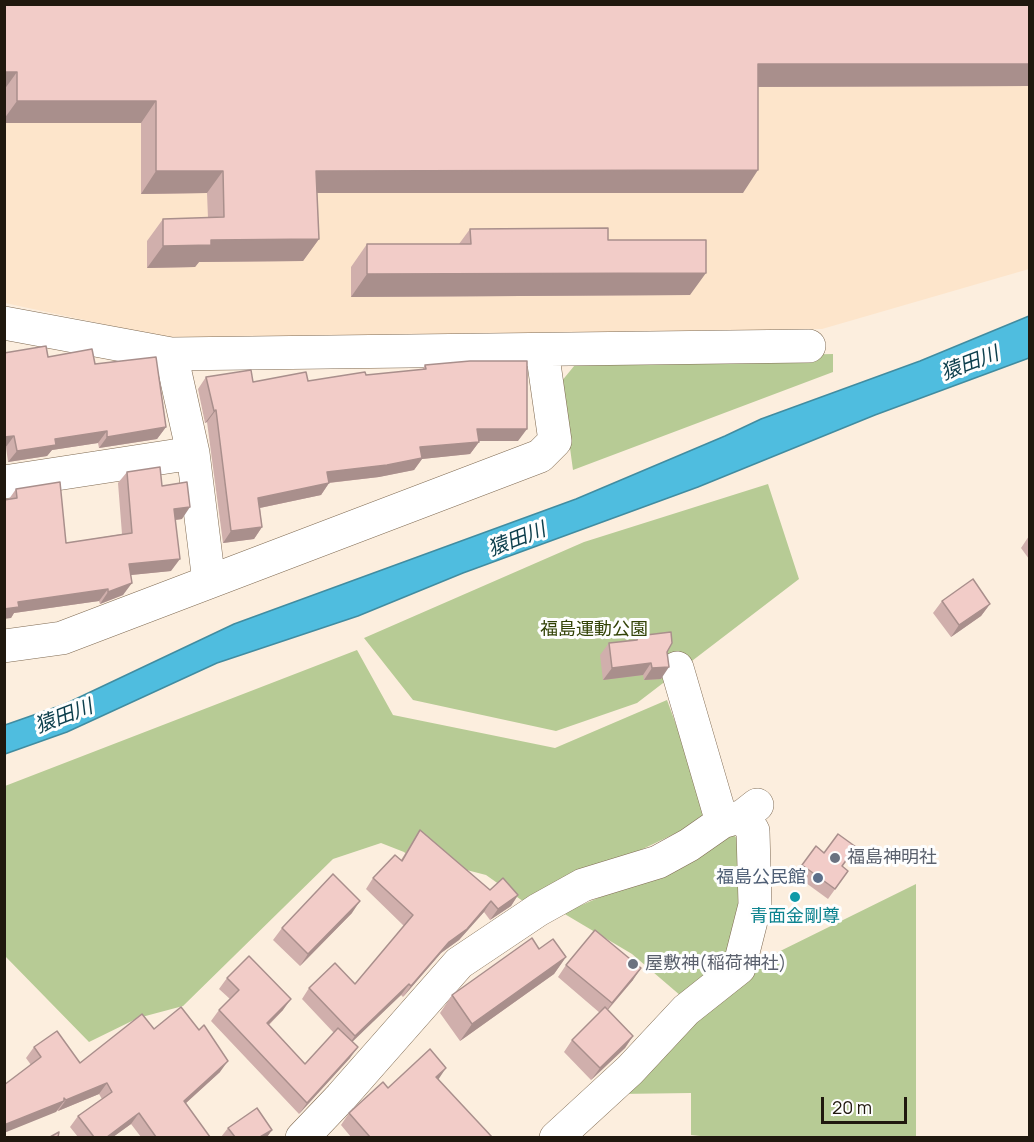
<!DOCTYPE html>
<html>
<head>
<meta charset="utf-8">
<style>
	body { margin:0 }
	#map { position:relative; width:1034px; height:1142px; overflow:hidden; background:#fceede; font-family:Manrope,sans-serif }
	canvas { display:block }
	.frame { position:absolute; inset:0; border:6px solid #20180e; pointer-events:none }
	.scale { position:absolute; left:821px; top:1097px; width:86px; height:27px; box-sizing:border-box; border:3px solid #20180e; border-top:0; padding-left:8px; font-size:18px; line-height:21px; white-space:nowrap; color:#20180e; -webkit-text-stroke:4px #fefefe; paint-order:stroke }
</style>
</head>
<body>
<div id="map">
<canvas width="1034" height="1142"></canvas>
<div class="frame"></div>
<div class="scale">20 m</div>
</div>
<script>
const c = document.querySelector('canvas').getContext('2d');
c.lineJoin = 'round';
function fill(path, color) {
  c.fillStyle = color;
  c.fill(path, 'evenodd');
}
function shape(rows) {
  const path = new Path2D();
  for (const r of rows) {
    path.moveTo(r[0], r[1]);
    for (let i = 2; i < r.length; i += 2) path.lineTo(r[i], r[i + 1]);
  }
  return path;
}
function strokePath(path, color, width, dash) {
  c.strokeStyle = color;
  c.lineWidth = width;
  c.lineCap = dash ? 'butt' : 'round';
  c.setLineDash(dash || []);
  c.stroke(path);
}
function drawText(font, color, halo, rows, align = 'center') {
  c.font = font + ' Manrope,"Noto Sans JP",sans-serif';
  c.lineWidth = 6;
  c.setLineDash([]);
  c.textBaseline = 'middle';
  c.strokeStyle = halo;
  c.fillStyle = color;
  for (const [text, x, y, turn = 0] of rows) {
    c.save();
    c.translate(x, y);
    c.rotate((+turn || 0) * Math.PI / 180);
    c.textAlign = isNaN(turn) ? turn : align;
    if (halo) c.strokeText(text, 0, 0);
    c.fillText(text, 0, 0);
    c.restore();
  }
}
fill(shape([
	[5,5,1029,5,1029,269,822,329,168,338,5,303]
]), '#fde5cb');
fill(shape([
	[833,354,833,372,573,470,561,382,579,360],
	[768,484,799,579,637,703,556,731,413,700,364,638,584,542],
	[357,650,393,715,555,748,667,700,710,817,527,904,486,875,451,866,430,875,404,852,381,843,333,859,183,1006,138,1018,89,1042,5,956,5,786],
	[732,832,743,847,741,928,730,958,681,996,632,954,563,913,652,875],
	[916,884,916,1137,719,1138,691,1135,691,1093,617,1094,687,1017,762,960]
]), '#b7cb95');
const water = shape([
	[1029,316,1029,358,875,415,698,487,463,573,358,616,217,663,67,732,5,754,5,725,65,704,234,624,576,499,725,436,761,419,920,361,1029,316]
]);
fill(water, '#4fbddf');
strokePath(water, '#418ca0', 1.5);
const street = shape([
	[4,323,171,354,809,346],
	[171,354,193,453,209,582],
	[4,482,193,453],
	[4,646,62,638,540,456,555,441,542,350],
	[677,668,722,822],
	[302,1138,341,1097,459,963,538,910,583,885,658,862,689,845,722,822,743,816,757,805],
	[556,1138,630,1070,686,1010,739,968,755,905,753,831,743,816]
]);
strokePath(street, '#7f6a52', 34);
strokePath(street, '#fff', 33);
fill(shape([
	[4,4,1029,4,1029,86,758,87,743,193,317,193,319,239,303,261,199,262,195,267,147,268,147,241,163,219,208,218,207,193,141,194,141,123,4,123],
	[470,229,608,240,690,295,351,297,351,267,367,244,459,244],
	[48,357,95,364,166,427,157,439,99,448,98,443,52,450,47,456,8,462,6,447],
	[425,365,518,441,478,441,479,442,470,454,422,459,414,470,379,477,329,483,321,495,260,508,262,527,254,539,223,543,207,422,205,423,198,389,206,377,253,382,308,381,422,370],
	[127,472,162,486,182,519,176,520,171,571,131,575,123,595,100,604,99,601,14,613,11,618,9,499,16,489,66,543,122,534,118,483],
	[1029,536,1029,559,1021,548],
	[942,601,990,604,981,616,951,637,933,613],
	[638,636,667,652,661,679,644,680,643,675,603,680,600,655,609,643,635,640],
	[420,830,490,890,518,895,511,906,490,920,484,912,459,940,441,953,403,997,401,995,352,1041,350,1058,299,1114,211,1021,219,1010,230,999,219,989,227,978,283,1010,269,1025,305,1064,334,1033,302,999,309,988,355,984,404,926,366,889,373,878,401,860],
	[816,846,848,871,828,899,795,875],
	[352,913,300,966,273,940,282,928],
	[539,949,566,957,554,974,460,1041,440,1013,452,995],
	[566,965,633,980,608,1010,633,1036,625,1048,591,1080,564,1052,572,1040,600,1013,558,977],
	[154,1029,220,1072,185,1104,210,1137,141,1137,131,1124,113,1137,78,1137,70,1127,78,1116,102,1099,99,1094,58,1111,57,1110,56,1112,31,1065,26,1058,34,1047,80,1063],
	[438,1080,492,1137,351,1137,341,1125,349,1113,388,1088],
	[228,1128,272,1130,267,1137,221,1137]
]), '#d0afac');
fill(shape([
	[758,64,1029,64,1029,86,743,87],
	[4,72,17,72,4,90],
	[17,101,156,101,141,123,4,123,4,119],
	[758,170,743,193,300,193,316,171],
	[156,171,223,171,207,193,141,194],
	[319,239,303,261,199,262,195,267,147,268,163,246,211,240],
	[706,273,690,295,351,297,367,274],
	[216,410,207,422,205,423,214,411],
	[166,427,157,439,99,448,107,437],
	[477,429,527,429,518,441,469,441],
	[107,431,98,443,52,450,47,456,8,462,17,451,55,439],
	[14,436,6,447,4,448,4,437],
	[479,442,470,454,422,459,414,470,379,477,318,484,327,472,420,447],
	[329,483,321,495,250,510,258,498],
	[190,507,182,519,166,521,174,509],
	[262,527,254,539,223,543,231,531],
	[180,559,171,571,121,576,129,564],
	[132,583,123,595,100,604,108,592],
	[108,589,99,601,14,613,11,618,4,619,4,609,18,602],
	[990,604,981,616,951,637,959,625],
	[651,663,643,675,603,680,612,668],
	[669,667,661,679,644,680,652,668],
	[518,895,511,906,490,920,498,909],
	[360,901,352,913,300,966,308,954],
	[491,901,484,912,459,940,441,953,403,997,411,986,449,942],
	[566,957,554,974,460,1041,472,1024],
	[641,968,633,980,603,1015,612,1003],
	[409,984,401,995,347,1047,355,1036],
	[291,999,283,1010,259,1034,267,1023],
	[633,1036,625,1048,591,1080,600,1068],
	[358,1047,350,1058,299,1114,307,1103],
	[228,1061,220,1072,176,1112,184,1101],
	[446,1068,438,1080,436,1077],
	[107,1083,99,1094,58,1111,66,1100],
	[64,1101,56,1112,4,1133,4,1125],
	[139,1113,131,1124,113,1137,107,1137],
	[272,1130,267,1137,260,1137]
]), '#a98f8c');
const building = shape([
	[4,4,1029,4,1029,64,758,64,758,170,316,171,319,239,211,240,211,245,163,246,163,219,224,217,223,171,156,171,156,101,17,101,17,72,4,72,4,4],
	[608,228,608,240,706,240,706,273,367,274,367,244,471,244,470,229,608,228],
	[46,346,48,357,92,349,95,364,156,357,166,427,107,437,107,431,55,439,56,445,17,451,14,436,4,437,4,353,46,346],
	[470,361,527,361,527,429,477,429,479,442,420,447,422,458,387,465,327,472,329,483,258,498,262,527,231,531,216,410,214,411,206,377,251,370,253,382,306,372,308,381,365,372,366,375,426,369,425,365,470,361],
	[160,467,162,486,187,482,190,507,174,509,180,559,129,564,132,583,108,592,108,589,18,602,19,607,4,609,4,500,17,498,16,489,60,482,66,543,132,533,127,472,160,467],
	[973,579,990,604,959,625,942,601,973,579],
	[671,632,672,643,667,652,669,667,652,668,651,663,612,668,609,643,637,640,638,636,671,632],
	[420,830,490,890,503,878,518,895,498,909,491,901,467,929,449,942,411,986,409,984,355,1036,309,988,335,963,355,984,413,915,373,878,395,855,402,861,420,830],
	[838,834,856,847,842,866,848,871,835,889,802,865,816,846,824,853,838,834],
	[333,874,360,901,308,954,282,928,333,874],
	[595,930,641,968,612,1003,566,965,595,930],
	[532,938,539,949,553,939,566,957,472,1024,452,995,532,938],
	[249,956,291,999,267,1023,305,1064,338,1028,358,1047,307,1103,219,1010,239,990,227,978,249,956],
	[181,1007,199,1030,204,1025,228,1061,184,1101,210,1137,156,1137,139,1113,107,1137,94,1137,78,1116,112,1092,107,1083,66,1100,64,1098,64,1101,4,1125,4,1085,41,1057,34,1047,57,1031,80,1063,142,1014,154,1029,181,1007],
	[605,1007,633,1036,600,1068,572,1040,605,1007],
	[430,1049,446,1068,436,1077,492,1137,370,1137,349,1113,383,1082,388,1088,430,1049],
	[257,1108,272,1130,260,1137,235,1137,228,1128,257,1108],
	[59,1132,58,1137,50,1137,59,1132]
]);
fill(building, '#f2ccc8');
strokePath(building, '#a98f8c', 1.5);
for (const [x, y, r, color] of [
	[835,858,6,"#6b7280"],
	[818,878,6,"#5c6f8a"],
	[795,897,6,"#0f9aa8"],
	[633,964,6,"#6b7280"]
]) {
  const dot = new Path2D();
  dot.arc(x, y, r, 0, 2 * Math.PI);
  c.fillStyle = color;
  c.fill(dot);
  strokePath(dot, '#fefefe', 2);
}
drawText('18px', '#324206', '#fefefe', [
	["福島運動公園",594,630]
]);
drawText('18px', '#5b616d', '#fefefe', [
	["福島神明社",847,858],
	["屋敷神(稲荷神社)",645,964]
], 'left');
drawText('18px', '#4e5e75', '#fefefe', [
	["福島公民館",806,878]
], 'right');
drawText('18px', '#0d838f', '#fefefe', [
	["青面金剛尊",795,917]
]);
drawText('italic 20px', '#0c3e4c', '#fefefe', [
	["猿田川",970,364,-21],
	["猿田川",517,540,-21],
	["猿田川",64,717,-21]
]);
</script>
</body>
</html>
